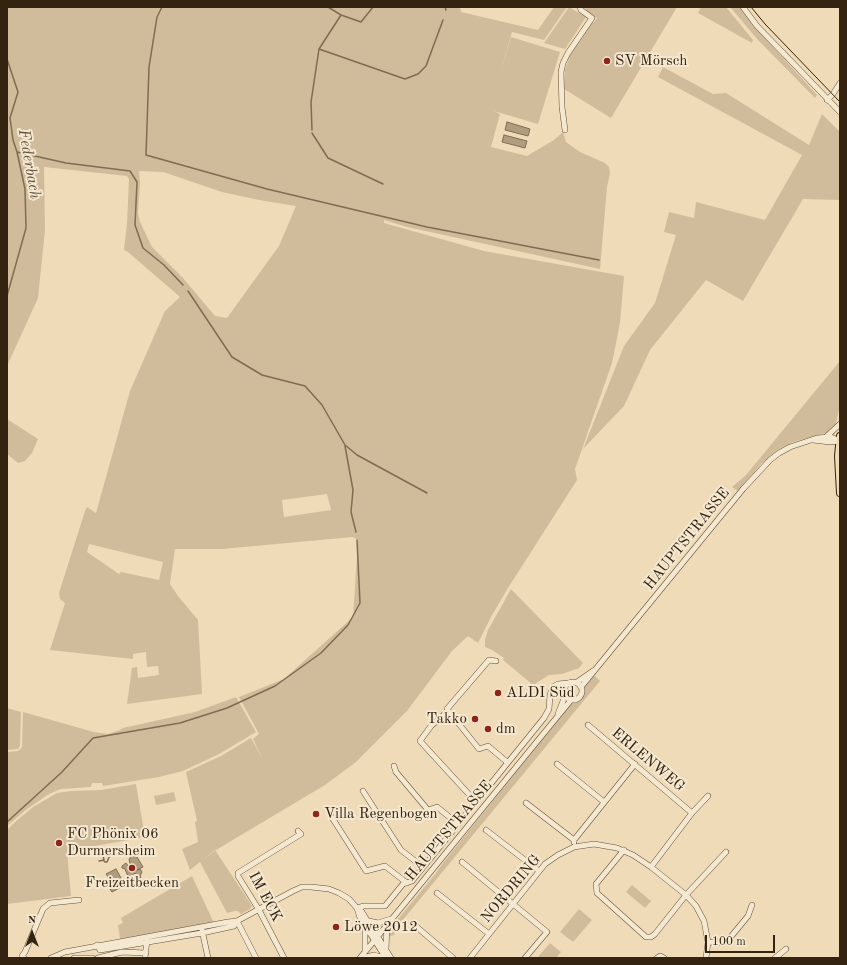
<!DOCTYPE html>
<html>
<head>
<meta charset="utf-8">
<style>
	body { margin:0 }
	#map { position:relative; width:847px; height:965px; overflow:hidden; background:#f0dbb8; font-family:"Old Standard TT",serif }
	canvas { display:block }
	.frame { position:absolute; inset:0; border:8px solid #342310; pointer-events:none }
	.north { position:absolute; left:12px; top:913px; width:40px; height:40px; -webkit-text-stroke:3px #f5e8d1; paint-order:stroke; rotate:0deg; font-size:11px; font-weight:700; line-height:16px; text-align:center; color:#342310 }
	.north::after { content:''; display:block; margin:auto; width:14px; height:18px; background:#342310; clip-path:polygon(50% 0,100% 100%,50% 72%,0 100%) }
	.scale { position:absolute; left:705px; top:935px; width:70px; height:18px; box-sizing:border-box; border:2px solid #342310; border-top:0; padding-left:5px; font-size:12px; line-height:14px; white-space:nowrap; color:#342310; -webkit-text-stroke:3px #f5e8d1; paint-order:stroke }
</style>
</head>
<body>
<div id="map">
<canvas width="847" height="965"></canvas>
<div class="frame"></div>
<div class="north">N</div>
<div class="scale">100 m</div>
</div>
<script>
const c = document.querySelector('canvas').getContext('2d');
c.lineJoin = 'round';
function fill(path, color) {
  c.fillStyle = color;
  c.fill(path, 'evenodd');
}
function shape(rows) {
  const path = new Path2D();
  for (const r of rows) {
    if (r.length === 3) {
      path.moveTo(r[0] + r[2], r[1]);
      path.arc(r[0], r[1], r[2], 0, 2 * Math.PI);
      continue;
    }
    path.moveTo(r[0], r[1]);
    for (let i = 2; i < r.length; i += 2) path.lineTo(r[i], r[i + 1]);
  }
  return path;
}
function strokePath(path, color, width, dash) {
  c.strokeStyle = color;
  c.lineWidth = width;
  c.lineCap = dash ? 'butt' : 'round';
  c.setLineDash(dash || []);
  c.stroke(path);
}
function drawText(font, color, halo, rows, align = 'center') {
  c.font = font + ' "Old Standard TT",serif';
  c.lineWidth = 4;
  c.setLineDash([]);
  c.textBaseline = 'middle';
  c.strokeStyle = halo;
  c.fillStyle = color;
  for (const [text, x, y, turn = 0] of rows) {
    c.save();
    c.translate(x, y);
    c.rotate((+turn || 0) * Math.PI / 180);
    c.textAlign = isNaN(turn) ? turn : align;
    if (halo) c.strokeText(text, 0, 0);
    c.fillText(text, 0, 0);
    c.restore();
  }
}
fill(shape([
	[7,7,460,7,461,12,538,30,554,7,567,7,544,40,512,32,499,77,511,37,560,52,538,124,494,111,500,114,491,147,527,156,554,140,563,132,566,142,580,152,605,163,609,167,610,173,607,187,600,269,407,227,384,220,384,223,484,251,624,276,620,323,612,363,575,469,577,480,508,588,491,617,478,643,468,636,452,651,407,711,356,762,325,785,216,850,201,861,215,850,252,906,250,909,241,914,238,911,235,911,227,913,200,862,190,870,182,849,198,842,195,822,197,821,186,772,221,756,251,738,262,758,253,739,259,734,239,697,284,679,353,617,358,540,353,537,222,549,175,549,170,584,178,596,198,620,202,694,127,704,132,668,137,667,138,678,159,675,158,666,147,667,146,652,133,654,133,659,50,650,65,603,60,599,59,593,85,511,87,507,96,513,130,391,165,311,180,297,128,252,124,250,127,224,129,179,127,176,44,167,45,230,38,298,7,366],
	[139,171,163,172,222,192,259,200,296,206,279,246,227,318,215,316,183,278,152,247,140,222,138,213,140,184],
	[327,494,331,510,284,517,282,500],
	[89,544,163,562,159,580,121,572,119,574,87,552],
	[569,7,586,17,565,49,544,43],
	[587,7,677,7,611,118,564,89,565,70,571,52,592,22,594,22,597,18,585,10],
	[701,7,726,7,753,40,752,43,698,13],
	[730,7,740,7,752,24,817,95,815,98,758,40],
	[663,67,713,94,726,93,809,145,822,114,840,132,840,200,803,199,743,301,706,280,650,350,624,406,583,449,624,346,655,303,676,235,664,232,669,212,694,218,696,202,765,220,802,155,658,77],
	[840,361,840,405,836,423,834,427,826,433,793,442,780,448,761,464,738,491,732,487,746,475],
	[7,419,38,439,32,453,25,461,18,463,7,454],
	[511,589,583,663,579,668,562,674,549,675,533,685,503,660,504,658,492,650,485,647,485,640,488,630],
	[594,675,600,681,397,927,394,935,388,937,390,926,394,921,398,919,436,873,443,863,572,702,579,699,582,696,584,686],
	[236,697,256,732,219,754,183,771,159,777,103,786,102,783,92,783,91,787,61,789,49,794,27,809,7,826,7,752,18,751,22,747,23,712,94,732,108,734,120,730,123,728,195,712],
	[7,708,21,712,20,746,18,749,7,750],
	[136,784,145,837,67,851,71,896,7,904,7,830,15,822,33,807,57,793,71,791,101,790],
	[174,792,176,801,156,805,154,796],
	[192,876,214,923,120,939,118,925,123,923,121,918],
	[632,885,651,901,645,908,626,892],
	[579,909,592,920,573,942,560,932],
	[550,943,561,952,556,958,537,958]
]), '#d0bc9b');
const water = shape([
	[507,122,530,129,528,136,505,130,507,122],
	[504,135,527,141,525,148,502,142,504,135],
	[131,856,137,857,143,867,137,870,140,869,142,872,140,876,141,877,139,878,135,873,134,874,134,879,132,880,129,879,125,869,122,868,122,866,126,863,129,867,131,866,129,860,131,856],
	[116,869,125,885,112,892,108,886,112,882,106,874,116,869]
]);
fill(water, '#b09c7f');
strokePath(water, '#7e6c53', 1);
strokePath(shape([
	[162,7,157,17,149,67,146,155,267,189,427,227,599,260],
	[328,7,341,15,361,22,373,7],
	[445,7,446,10],
	[319,49,405,79,418,74,426,66,443,20],
	[7,59,18,92,10,118,13,140,17,152,25,189,26,228,7,296],
	[312,130,311,102,319,49,341,15],
	[312,133,328,158,383,184],
	[17,152,66,163,130,171,137,182,135,225,143,248,164,265,183,285],
	[188,291,232,357,262,375,305,386,322,405,345,445,357,455,427,493],
	[345,446,353,490,351,512,356,532],
	[7,822,62,772,93,738,180,723,227,708,275,686,321,653,348,625,360,603,357,540],
	[103,860,105,862,107,862,110,855],
	[99,861,104,860,103,855]
]), '#7e6c53', 1.5);
const minor = shape([
	[743,7,757,26,789,59,840,112],
	[827,100,833,94,840,83],
	[565,130,562,107,561,72,563,63,568,53,592,18,581,10,580,7],
	[827,436,840,424],
	[813,440,830,442,840,441],
	[496,661,489,660,447,709,479,749,488,746,507,762],
	[573,691,9],
	[577,682,593,671],
	[581,687,743,489,770,460,779,453,790,447,817,438,831,437,840,441],
	[448,711,431,726,420,741,476,802],
	[558,714,565,696],
	[588,725,692,813],
	[557,764,604,802],
	[394,766,396,772,428,810,437,807,458,824],
	[363,791,401,850,423,867],
	[526,803,574,840,574,842],
	[330,812,331,816,366,871,385,866,407,883],
	[486,830,539,871],
	[574,840,635,764],
	[624,850,596,884,597,893,646,937,651,937,655,934,686,895,726,852],
	[462,862,547,932,525,958],
	[651,867,692,813,708,796],
	[437,893,489,934],
	[357,908,364,906,385,906,403,884,412,881,544,718,549,709,550,695,553,687,558,684,568,683],
	[357,908,360,918,386,958],
	[237,921,256,958],
	[369,921,378,923,391,919],
	[412,923,453,958],
	[365,927,365,951],
	[202,930,208,958],
	[708,942,722,943,729,939,748,916,752,905],
	[97,945,100,950,202,933,234,926,237,921],
	[386,949,387,925],
	[24,958,22,956,25,952,43,909,50,903,79,900],
	[51,958,65,952,228,922,237,921,293,891,302,887,311,887,329,889,339,893,349,899,357,908,362,912,391,958],
	[74,958,92,958],
	[98,958,122,952,146,953],
	[145,958,147,940],
	[284,958,259,910,238,876,238,873,301,834,298,831],
	[360,958,571,700],
	[362,958,374,955,384,958],
	[470,958,545,864,558,855,574,847,594,844,617,848,633,855,651,867,686,895,696,906,704,921,708,942,706,958],
	[657,958,660,956,664,958],
	[775,958,786,949]
]);
const major = shape([
	[840,436,838,456,840,493]
]);
strokePath(minor, '#63513a', 6);
strokePath(major, '#342310', 8);
strokePath(minor, '#f5e8d1', 5);
strokePath(major, '#f0dbb8', 6);
strokePath(shape([
	[751,7,765,24,840,102]
]), '#342310', 1);
for (const [x, y, r, color] of [
	[607,61,4,"#8f2418"],
	[498,693,4,"#8f2418"],
	[475,719,4,"#8f2418"],
	[488,729,4,"#8f2418"],
	[316,814,4,"#8f2418"],
	[59,843,4,"#8f2418"],
	[132,868,4,"#8f2418"],
	[336,927,4,"#8f2418"]
]) {
  const dot = new Path2D();
  dot.arc(x, y, r, 0, 2 * Math.PI);
  c.fillStyle = color;
  c.fill(dot);
  strokePath(dot, '#f5e8d1', 1.5);
}
drawText('15px', '#342310', '#f5e8d1', [
	["SV Mörsch",615,61],
	["ALDI Süd",506,693],
	["Takko",467,719,"right"],
	["dm",496,729],
	["Villa Regenbogen",324,814],
	["FC Phönix 06",67,834],
	["Durmersheim",67,851],
	["Freizeitbecken",132,883,"center"],
	["Löwe 2012",344,927]
], 'left');
drawText('15px', '#342310', '#f5e8d1', [
	["HAUPTSTRASSE",687,539,-51],
	["ERLENWEG",648,760,40],
	["HAUPTSTRASSE",449,831,-50],
	["NORDRING",511,889,-50],
	["IM ECK",265,897,62]
]);
drawText('italic 16px', '#5f4d37', '#f5e8d1', [
	["Federbach",29,164,80]
]);
</script>
</body>
</html>
